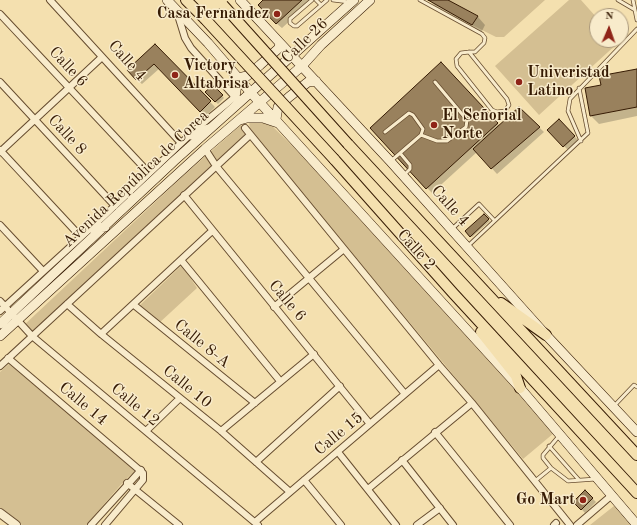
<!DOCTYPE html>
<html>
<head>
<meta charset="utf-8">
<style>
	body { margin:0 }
	#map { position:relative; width:637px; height:525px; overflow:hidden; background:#f4e0af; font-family:"Old Standard TT",serif }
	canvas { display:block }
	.north { position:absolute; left:589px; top:8px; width:40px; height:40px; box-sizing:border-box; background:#f8ebcb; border:1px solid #aa987b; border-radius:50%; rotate:2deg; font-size:11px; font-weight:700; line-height:16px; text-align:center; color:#361b04 }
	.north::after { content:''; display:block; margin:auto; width:14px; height:18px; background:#8f2418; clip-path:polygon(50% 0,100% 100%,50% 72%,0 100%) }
</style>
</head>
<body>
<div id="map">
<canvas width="637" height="525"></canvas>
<div class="north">N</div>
</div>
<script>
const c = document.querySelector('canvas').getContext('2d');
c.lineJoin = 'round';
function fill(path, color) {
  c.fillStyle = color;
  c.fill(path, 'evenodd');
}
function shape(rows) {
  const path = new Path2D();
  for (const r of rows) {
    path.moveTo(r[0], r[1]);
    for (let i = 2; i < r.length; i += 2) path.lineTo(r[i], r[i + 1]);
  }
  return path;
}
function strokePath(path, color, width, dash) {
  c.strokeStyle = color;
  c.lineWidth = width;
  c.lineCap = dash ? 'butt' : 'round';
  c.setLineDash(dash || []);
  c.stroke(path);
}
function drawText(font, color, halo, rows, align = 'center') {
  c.font = font + ' "Old Standard TT",serif';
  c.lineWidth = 3;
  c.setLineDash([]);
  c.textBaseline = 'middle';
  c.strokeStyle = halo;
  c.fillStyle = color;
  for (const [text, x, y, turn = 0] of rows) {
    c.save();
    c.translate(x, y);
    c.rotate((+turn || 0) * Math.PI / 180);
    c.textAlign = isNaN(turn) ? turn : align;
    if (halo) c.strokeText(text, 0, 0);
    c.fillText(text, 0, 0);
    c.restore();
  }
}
fill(shape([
	[448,0,545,0,504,37,496,37,472,25,478,16],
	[569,0,581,0,597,18,597,40,617,40,619,42,539,115,495,66],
	[265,119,333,186,554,433,523,459,250,130,249,121],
	[241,125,246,134,32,332,22,327,182,177],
	[182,265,197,288,158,324,138,307],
	[9,364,136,470,125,480,86,525,22,525,0,510,0,372],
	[614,506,630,525,590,525]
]), '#d4bf92');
fill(shape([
	[265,0,313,0,282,28,276,23],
	[429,0,450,0,449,1,478,17,485,25,481,33,439,10],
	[155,45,215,107,206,116,160,68,142,84,136,79],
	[446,69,500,126,519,108,544,132,497,174,477,152,432,193,371,128],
	[637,70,637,116,599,124,591,116,602,86],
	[213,86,224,98,218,104,206,92],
	[559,120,578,140,568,150,548,130],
	[484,215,490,221,472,237,466,231],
	[585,491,596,502,585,513,575,502]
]), '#0003');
const building = shape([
	[263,0,302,0,276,24,258,5,263,0],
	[428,0,448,0,478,16,472,25,428,0],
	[155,44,211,101,200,112,154,64,136,80,127,70,155,44],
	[441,62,498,123,426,189,370,128,441,62],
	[637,69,637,107,590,116,585,88,601,85,599,76,637,69],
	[213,85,223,95,215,102,205,92,213,85],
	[519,107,540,127,491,169,473,149,519,107],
	[559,119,575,136,563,147,547,130,559,119],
	[484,214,489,219,470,237,465,231,484,214],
	[585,490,593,498,581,510,573,502,585,490]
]);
fill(building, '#99815d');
strokePath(building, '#361b04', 1);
const service = shape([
	[312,0,290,19,290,23,294,26,297,26,327,0],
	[316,0,321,5],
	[333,0,349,2],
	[420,0,482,34,485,38,484,43,475,52,469,52,461,53,456,59,457,66,492,110,497,112,505,111,509,105,507,99,469,52],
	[618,0,635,10],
	[633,0,637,20],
	[385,132,409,113,413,115,423,129,421,135],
	[581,141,568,111,570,99,637,29],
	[400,153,410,165,410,169,404,175],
	[392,160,421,135,437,141,447,141,466,127,467,120,435,82],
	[453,228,479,204,494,220],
	[469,245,588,133,579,88],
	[614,406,634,385,637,387],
	[559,436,543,455,543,458,551,468,568,481,596,479],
	[549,446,579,480],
	[535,481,551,468]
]);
const minor = shape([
	[50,0,181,143],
	[0,14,149,173],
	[0,82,115,206],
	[245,128,439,365,472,403,570,525],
	[205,149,216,166,405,394],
	[0,150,80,236],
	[0,152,102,57],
	[184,195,370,424],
	[0,225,43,271],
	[181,260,280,381],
	[0,301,32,336,258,525],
	[67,304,101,334,221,431,290,492],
	[134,305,255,403],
	[274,307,344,249],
	[0,311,103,217,195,130,235,97,191,48,185,38,177,12],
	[101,334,212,231],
	[8,358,143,473,143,480,105,525],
	[0,366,250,135],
	[146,431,180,398],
	[221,431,314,354],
	[435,432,510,525],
	[338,452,396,525],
	[402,460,453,525],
	[256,462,340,386],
	[304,480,341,525],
	[127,483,179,525],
	[368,489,472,403],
	[255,522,439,365],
	[91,525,141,470],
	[417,525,440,508],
	[554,525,556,523],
	[577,525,612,495]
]);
const tertiary = shape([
	[0,513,16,525]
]);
const secondary = shape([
	[167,0,208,43,252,94,520,388,637,525],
	[240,0,390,161,546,335,637,432],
	[235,97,238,78,247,76,260,65,279,48,280,43],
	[276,119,278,107,289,97,308,82,316,81],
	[240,120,247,118,263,118,278,123],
	[190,135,208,129],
	[90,228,105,227],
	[0,324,174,161,354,0],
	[0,336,205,149,302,66,321,45,370,0]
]);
const trunk = shape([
	[186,0,205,19],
	[348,144,637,455],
	[334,159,453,293,637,493],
	[501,303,546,335],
	[481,332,516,376,520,388]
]);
strokePath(service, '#664c2f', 4.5);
strokePath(minor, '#664c2f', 8);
strokePath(tertiary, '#664c2f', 10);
strokePath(secondary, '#361b04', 10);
strokePath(trunk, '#361b04', 12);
strokePath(service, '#f8ebcb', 3);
strokePath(minor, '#f8ebcb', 6);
strokePath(tertiary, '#f8ebcb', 8);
strokePath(secondary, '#f8ebcb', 9);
strokePath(trunk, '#f4e0af', 10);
const trunkBridge = shape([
	[223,5,348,144],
	[205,19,334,159]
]);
strokePath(trunkBridge, '#361b04', 12, []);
strokePath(trunkBridge, '#f4e0af', 10);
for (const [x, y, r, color] of [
	[277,14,4,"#8f2418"],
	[175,75,4,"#8f2418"],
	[519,82,4,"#8f2418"],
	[434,125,4,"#8f2418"],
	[583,500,4,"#8f2418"]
]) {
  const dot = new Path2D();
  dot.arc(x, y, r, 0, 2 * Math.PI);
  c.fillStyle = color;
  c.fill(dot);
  strokePath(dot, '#f8ebcb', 1.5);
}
drawText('bold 16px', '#361b04', '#f8ebcb', [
	["Casa Fernandez",269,14,"right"],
	["Victory",183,66],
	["Altabrisa",183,84],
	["Univeristad",527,73],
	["Latino",527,91],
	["El Señorial",442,116],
	["Norte",442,134],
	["Go Mart",575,500,"right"]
], 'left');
drawText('16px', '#361b04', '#f8ebcb', [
	["Calle 26",305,41,-44],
	["Calle 4",127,61,48],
	["Calle 6",68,67,47],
	["Calle 8",67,135,47],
	["Avenida República de Corea",136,179,-43],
	["Calle 4",450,206,48],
	["Calle 2",416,250,48],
	["Calle 6",287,301,50],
	["Calle 8-A",202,344,39],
	["Calle 10",187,387,39],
	["Calle 14",83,404,40],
	["Calle 12",135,405,40],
	["Calle 15",339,434,-40]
]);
</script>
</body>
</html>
